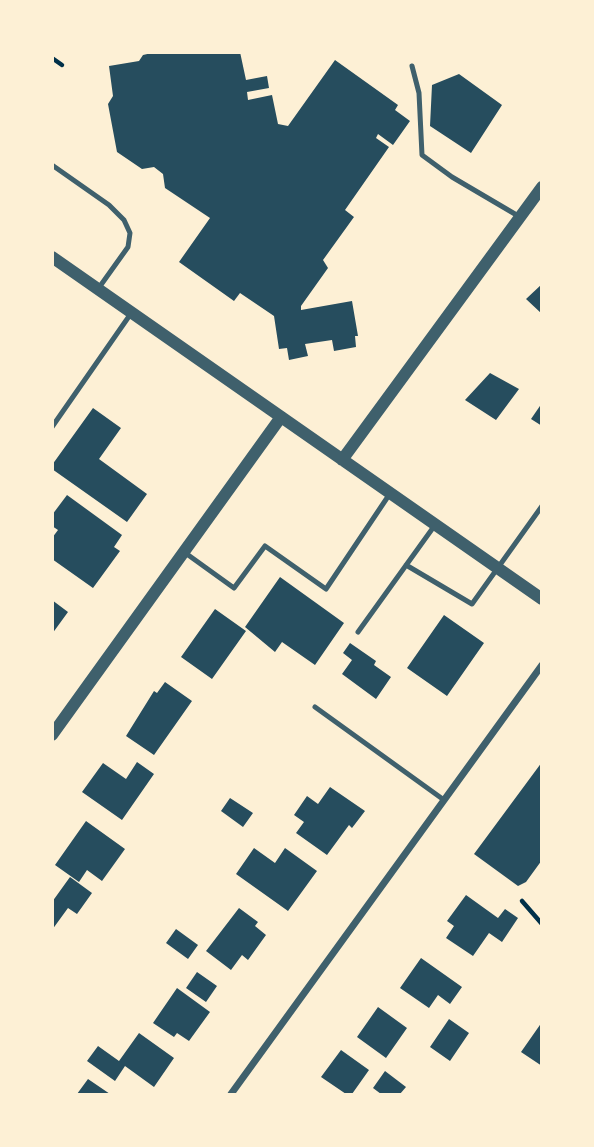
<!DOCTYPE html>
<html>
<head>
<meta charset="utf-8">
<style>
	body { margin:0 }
	#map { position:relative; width:594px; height:1147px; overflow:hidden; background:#fdf0d5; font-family:"Libre Baskerville",serif }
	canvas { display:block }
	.frame { position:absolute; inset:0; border:54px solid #fdf0d5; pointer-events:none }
</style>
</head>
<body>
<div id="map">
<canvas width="594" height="1147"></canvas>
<div class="frame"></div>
</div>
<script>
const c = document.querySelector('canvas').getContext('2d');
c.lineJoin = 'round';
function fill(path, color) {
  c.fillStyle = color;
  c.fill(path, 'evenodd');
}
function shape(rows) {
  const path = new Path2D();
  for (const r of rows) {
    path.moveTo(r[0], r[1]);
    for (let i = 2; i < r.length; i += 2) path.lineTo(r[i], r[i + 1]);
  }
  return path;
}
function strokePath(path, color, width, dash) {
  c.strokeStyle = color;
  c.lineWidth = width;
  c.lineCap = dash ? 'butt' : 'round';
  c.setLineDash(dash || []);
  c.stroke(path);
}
fill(shape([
	[156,52,240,52,246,80,267,76,269,88,247,92,248,100,272,95,278,124,288,126,335,60,398,105,395,110,410,121,393,145,378,134,376,138,389,147,345,210,354,217,323,260,328,268,301,306,301,310,352,301,358,336,355,336,356,347,334,351,332,340,305,344,308,356,289,360,287,348,279,349,274,316,240,293,234,301,179,262,210,218,165,188,163,174,154,167,142,169,117,152,108,104,113,96,109,66,139,61,143,55],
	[459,74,502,105,471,153,430,126,432,85],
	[542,284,542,314,526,299],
	[490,373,519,389,496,420,465,400],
	[542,403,542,426,531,419],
	[93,408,121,428,99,459,147,494,127,522,52,469,52,465],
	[67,495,122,535,114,547,120,551,93,588,52,559,52,538,58,530,52,526,52,515],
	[280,577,344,623,315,665,282,642,275,652,245,627],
	[52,600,68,612,52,634],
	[215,609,246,631,212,679,181,657],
	[444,615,484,643,447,696,407,668],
	[350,643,376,661,374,665,391,677,376,699,342,674,352,660,343,653],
	[165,682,192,701,154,755,126,736,154,691,157,693],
	[137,762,154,774,122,820,82,792,103,763,126,779],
	[542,762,542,860,526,882,518,886,474,854],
	[330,787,365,811,352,828,349,825,327,855,296,833,304,822,294,815,307,796,318,804],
	[230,798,253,813,243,827,221,811],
	[86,821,125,849,102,881,87,870,79,882,55,865],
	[254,848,275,863,285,848,317,871,288,911,236,874],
	[70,877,92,893,77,914,68,908,52,930,52,902],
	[466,895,498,918,505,909,518,918,502,942,489,933,473,956,446,938,454,926,447,921],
	[239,908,258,922,255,926,266,935,248,960,242,955,231,970,206,951],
	[176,929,198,945,188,959,166,943],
	[421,958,462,987,450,1004,438,995,429,1008,400,988],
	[197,972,217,986,206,1002,186,988],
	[177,988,210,1012,189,1041,177,1033,174,1037,153,1023],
	[378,1007,407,1028,386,1058,357,1037],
	[449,1019,469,1033,450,1061,430,1047],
	[542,1022,542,1066,521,1052],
	[139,1033,174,1058,154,1087,125,1066,115,1081,87,1061,98,1046,119,1061],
	[341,1050,369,1070,352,1094,346,1094,321,1077],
	[385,1071,406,1087,400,1094,381,1094,373,1088],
	[88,1079,110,1094,77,1094]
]), '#264d5e');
strokePath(shape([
	[52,58,62,65],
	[522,901,542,924]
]), '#003049', 4.5);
strokePath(shape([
	[412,66,419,93,422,155,452,177,520,217],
	[52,165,109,205,124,220,130,233,128,247,98,289],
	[52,427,132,312],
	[184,552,234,588,265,546,326,589,389,495],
	[406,565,472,604,542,506],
	[358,632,435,525],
	[315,707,444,800]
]), '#3f606c', 5);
strokePath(shape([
	[231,1094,542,665]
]), '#3f606c', 7);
strokePath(shape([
	[52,257,542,599],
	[342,460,542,187],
	[52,735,281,417]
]), '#3f606c', 12);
</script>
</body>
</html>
